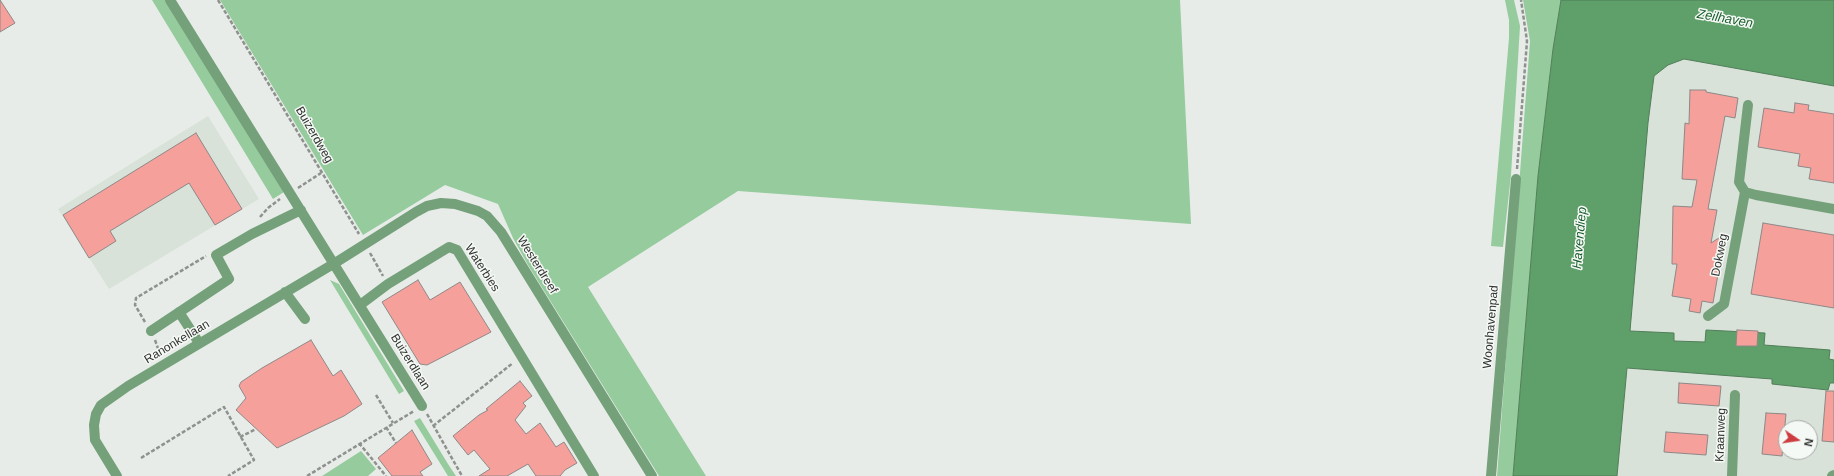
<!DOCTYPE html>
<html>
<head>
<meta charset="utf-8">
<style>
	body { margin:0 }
	#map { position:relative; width:1834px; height:476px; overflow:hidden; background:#e8ece8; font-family:Arial,sans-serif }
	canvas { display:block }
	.north { position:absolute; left:1778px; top:420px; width:40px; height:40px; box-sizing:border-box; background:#f5f9f5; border:1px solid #a7aaa7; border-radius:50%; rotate:103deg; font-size:11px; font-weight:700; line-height:16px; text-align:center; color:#313331 }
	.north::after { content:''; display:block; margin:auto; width:14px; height:18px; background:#cc3c41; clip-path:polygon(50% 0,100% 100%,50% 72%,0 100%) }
</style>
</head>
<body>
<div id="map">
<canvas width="1834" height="476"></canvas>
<div class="north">N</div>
</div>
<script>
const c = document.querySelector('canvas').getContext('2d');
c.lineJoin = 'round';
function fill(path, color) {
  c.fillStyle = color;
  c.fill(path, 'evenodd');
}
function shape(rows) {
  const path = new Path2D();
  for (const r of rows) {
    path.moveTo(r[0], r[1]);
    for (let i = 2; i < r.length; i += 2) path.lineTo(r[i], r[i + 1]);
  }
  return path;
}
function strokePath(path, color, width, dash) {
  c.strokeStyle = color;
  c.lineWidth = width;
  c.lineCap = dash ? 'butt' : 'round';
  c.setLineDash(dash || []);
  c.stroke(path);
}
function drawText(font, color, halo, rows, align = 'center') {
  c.font = font + ' Arial,sans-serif';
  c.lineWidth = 3;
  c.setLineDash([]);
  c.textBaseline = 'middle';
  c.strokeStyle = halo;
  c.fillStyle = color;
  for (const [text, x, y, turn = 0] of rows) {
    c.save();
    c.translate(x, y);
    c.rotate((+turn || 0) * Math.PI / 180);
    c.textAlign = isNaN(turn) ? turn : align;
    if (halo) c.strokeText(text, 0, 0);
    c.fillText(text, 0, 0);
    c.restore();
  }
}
fill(shape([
	[1679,45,1834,76,1834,476,1610,476,1647,67],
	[1786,428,1810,428,1810,452,1786,452],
	[208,116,259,199,109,289,58,209]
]), '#d8e2d9');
fill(shape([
	[152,0,168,0,284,192,273,199],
	[220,0,1180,0,1191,224,738,191,588,287,706,476,659,476,528,265,513,238,498,204,445,185,363,235],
	[1505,0,1514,0,1520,26,1511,175,1503,247,1491,246,1509,38,1509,20],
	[1523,0,1561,0,1553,49,1538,176,1513,476,1497,476,1530,41],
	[330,280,339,284,404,391,399,394],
	[420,418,448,464,456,476,448,476,414,421],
	[361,451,376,469,368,476,322,476]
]), '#95cb9d');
const water = shape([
	[1561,0,1834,0,1834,86,1684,59,1668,65,1654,76,1648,123,1630,331,1674,333,1674,341,1705,342,1706,330,1765,333,1764,345,1830,350,1829,359,1834,360,1834,383,1830,383,1828,390,1772,384,1772,379,1627,368,1617,476,1513,476,1538,176,1553,49,1561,0]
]);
fill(water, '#5f9f6a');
strokePath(water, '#517f59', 1);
const building = shape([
	[0,0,15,23,0,32,0,0],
	[1690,90,1706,90,1706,92,1738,98,1735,118,1725,116,1708,209,1717,210,1711,243,1725,234,1713,303,1702,301,1700,313,1689,311,1691,299,1672,296,1677,264,1672,264,1673,206,1692,207,1697,180,1682,179,1685,123,1689,124,1690,90],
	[1795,103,1809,105,1808,110,1834,114,1834,183,1809,179,1811,168,1798,166,1800,154,1758,147,1764,108,1794,113,1795,103],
	[196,133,242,209,215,225,189,183,110,231,116,241,89,258,63,215,196,133],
	[1763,223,1834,235,1834,308,1751,294,1763,223],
	[418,280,430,300,460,282,491,332,427,365,420,364,382,302,418,280],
	[1737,330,1758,331,1757,346,1736,346,1737,330],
	[311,340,333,376,341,370,362,404,344,416,277,448,236,410,246,398,239,386,241,382,262,368,311,340],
	[520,381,532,396,523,403,526,406,515,420,526,434,540,423,556,447,564,442,577,463,565,470,560,476,536,476,528,464,507,476,479,476,490,469,474,450,468,455,453,436,479,415,488,410,486,409,520,381],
	[1679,383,1721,386,1719,406,1678,403,1679,383],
	[1826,391,1834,391,1834,442,1822,441,1826,391],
	[1766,413,1786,414,1782,456,1762,454,1766,413],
	[412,430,432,464,420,472,423,476,392,476,378,458,412,430],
	[1666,432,1708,435,1706,455,1664,452,1666,432]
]);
fill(building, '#f5a09b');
strokePath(building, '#8e8888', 1);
strokePath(shape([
	[218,0,359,234],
	[1517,169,1527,41,1521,0],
	[298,188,321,173],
	[260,217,268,208,280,199],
	[370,253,383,276],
	[145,322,135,305,136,298,206,256],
	[155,340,160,354],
	[376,395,393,423],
	[427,414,462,476],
	[433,426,513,363],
	[386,427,396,443],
	[240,437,256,429],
	[359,443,386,476],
	[141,458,224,407,254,460,228,476],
	[307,476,414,411]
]), '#8e918e', 2.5, [4, 2]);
strokePath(shape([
	[170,0,422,406],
	[1748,105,1739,182,1745,192,1756,195,1834,209],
	[285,292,305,319],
	[360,305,388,284,449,247,457,250,594,476],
	[179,312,199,343],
	[1708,316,1724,304,1745,192],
	[151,331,229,279,216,255,252,234,301,210],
	[117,476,95,440,94,425,96,414,101,405,128,386,335,263,416,212,427,206,441,203,455,204,478,211,487,216,501,232,652,476],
	[1491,476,1516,179],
	[1732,476,1735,395],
	[1832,476,1834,475]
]), '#74a07a', 10);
drawText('12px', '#313331', '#f5f9f5', [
	["Buizerdweg",314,135,60],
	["Dokweg",1720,255,-79],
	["Westerdreef",537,265,58],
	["Waterbies",482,268,57],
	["Woonhavenpad",1491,327,-85],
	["Ranonkellaan",177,342,-31],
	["Buizerdlaan",410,362,58],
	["Kraanweg",1721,435,-88]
]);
drawText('italic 13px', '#195e2c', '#f5f9f5', [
	["Zeilhaven",1725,19,10],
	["Havendiep",1580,238,-85]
]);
</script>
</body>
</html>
